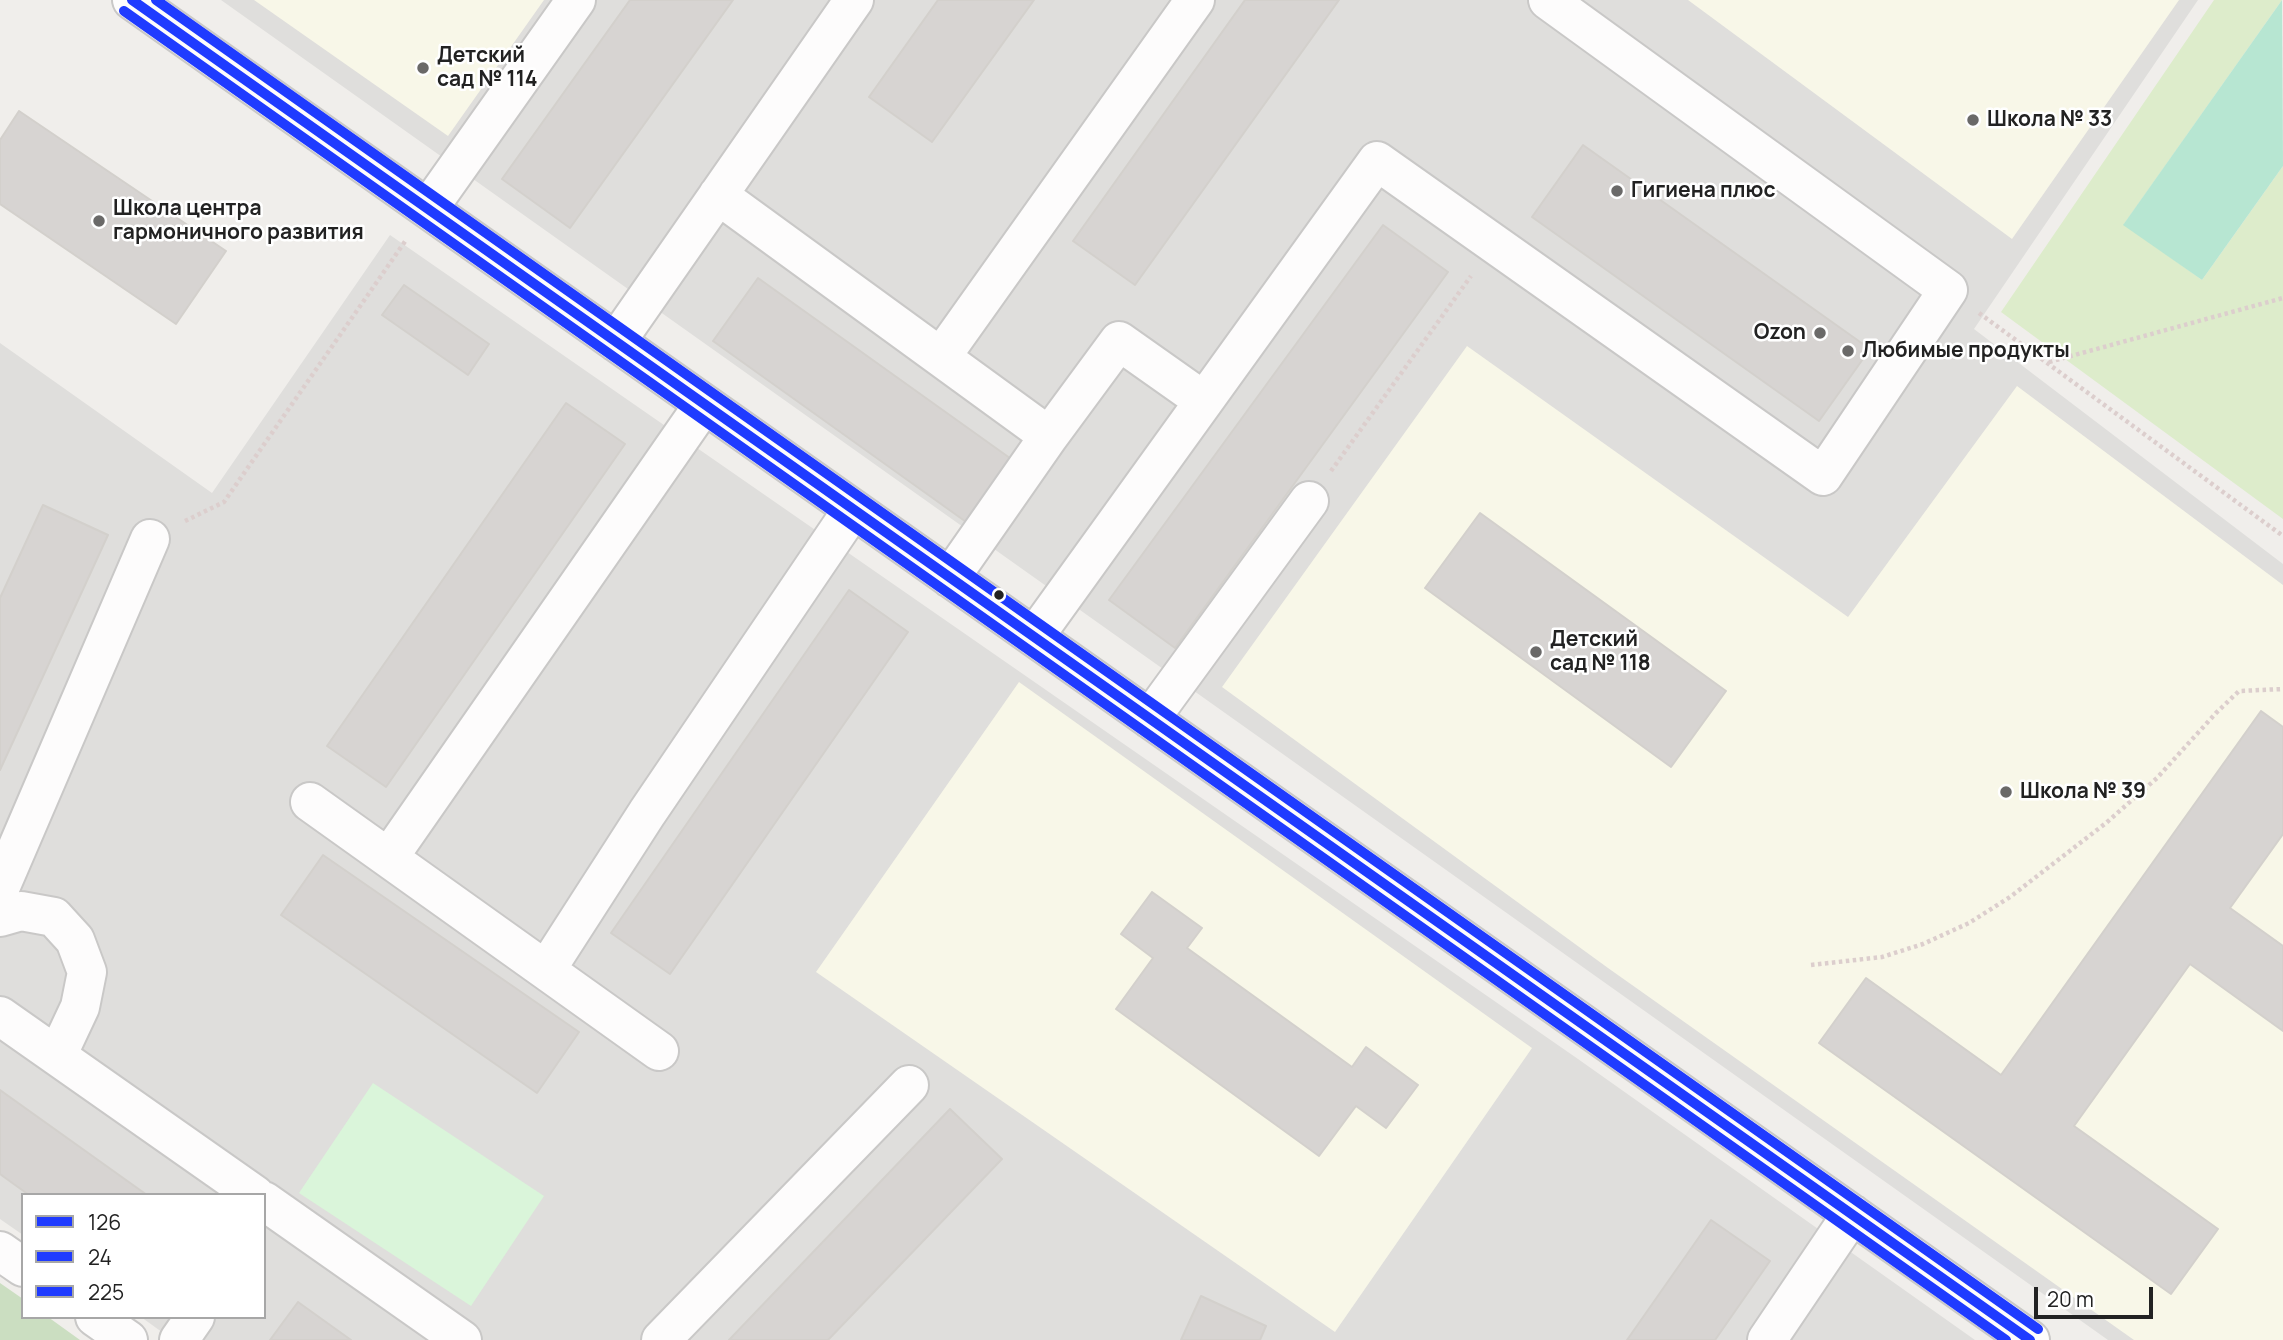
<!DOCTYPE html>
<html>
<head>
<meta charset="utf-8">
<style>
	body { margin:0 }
	#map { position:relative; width:2283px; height:1340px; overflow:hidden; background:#f0eeeb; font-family:Manrope,sans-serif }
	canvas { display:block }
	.legend { position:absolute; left:21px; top:1193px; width:245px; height:126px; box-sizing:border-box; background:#fff; border:2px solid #a7a7a7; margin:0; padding:9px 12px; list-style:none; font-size:21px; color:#222 }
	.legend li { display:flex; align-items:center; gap:14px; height:35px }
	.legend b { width:35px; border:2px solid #a7a7a7 }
	.scale { position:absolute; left:2034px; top:1287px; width:119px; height:32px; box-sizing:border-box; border:4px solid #222; border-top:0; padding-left:9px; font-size:21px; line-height:24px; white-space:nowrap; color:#222; -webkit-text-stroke:5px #fff; paint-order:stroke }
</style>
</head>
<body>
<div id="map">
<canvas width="2283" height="1340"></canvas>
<ul class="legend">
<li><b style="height:9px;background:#1f3bff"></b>126</li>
<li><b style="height:9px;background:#1f3bff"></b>24</li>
<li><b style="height:9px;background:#1f3bff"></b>225</li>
</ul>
<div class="scale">20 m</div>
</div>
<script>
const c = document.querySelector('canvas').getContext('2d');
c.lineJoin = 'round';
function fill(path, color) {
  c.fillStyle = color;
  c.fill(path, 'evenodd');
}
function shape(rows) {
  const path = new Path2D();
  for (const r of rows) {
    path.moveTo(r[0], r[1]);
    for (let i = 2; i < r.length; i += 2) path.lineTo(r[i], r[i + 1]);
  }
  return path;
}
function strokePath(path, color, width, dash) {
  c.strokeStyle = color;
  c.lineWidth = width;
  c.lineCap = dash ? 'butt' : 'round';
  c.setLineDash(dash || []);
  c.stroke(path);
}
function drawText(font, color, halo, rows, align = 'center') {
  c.font = font + ' Manrope,sans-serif';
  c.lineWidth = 5;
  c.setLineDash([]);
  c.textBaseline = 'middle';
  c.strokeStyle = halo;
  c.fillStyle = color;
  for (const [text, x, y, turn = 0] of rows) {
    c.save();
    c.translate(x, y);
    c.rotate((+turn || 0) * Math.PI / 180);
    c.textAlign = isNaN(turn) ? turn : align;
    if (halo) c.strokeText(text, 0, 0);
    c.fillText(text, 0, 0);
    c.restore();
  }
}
fill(shape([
	[221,0,2198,0,1974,329,2283,564,2283,1340,2108,1340],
	[390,235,1578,1059,1975,1340,173,1340,141,1317,264,1317,264,1195,23,1195,23,1235,0,1219,0,343,212,493]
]), '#dfdedc');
fill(shape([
	[254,0,544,0,448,136],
	[1688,0,2179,0,2012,239],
	[1467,346,1848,617,2017,386,2283,585,2283,1340,2134,1340,1608,968,1222,687],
	[1019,682,1532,1048,1335,1332,816,972]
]), '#f8f7e8');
fill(shape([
	[2214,0,2282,0,2124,224,2202,280,2283,166,2283,519,2001,312]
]), '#ddeccb');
fill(shape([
	[0,1283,23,1299,23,1317,48,1317,80,1340,0,1340]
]), '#cbdec1');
fill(shape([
	[373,1083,544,1196,471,1306,299,1193]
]), '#daf5da');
fill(shape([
	[2282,0,2283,166,2202,280,2123,225]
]), '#b7e6d2');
const building = shape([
	[630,0,733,0,570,228,502,179,630,0],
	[938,0,1034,0,932,142,869,97,938,0],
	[1245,0,1339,0,1135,285,1073,241,1245,0],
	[19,111,226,251,176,324,0,204,0,140,19,111],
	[1583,145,1870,349,1819,421,1532,217,1583,145],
	[1383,225,1448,272,1175,648,1109,600,1383,225],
	[758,278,1021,466,976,529,713,341,758,278],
	[404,285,489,344,468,375,382,315,404,285],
	[566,403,625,444,386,787,327,746,566,403],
	[43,505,108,535,0,770,0,598,43,505],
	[1480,513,1726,691,1671,767,1425,588,1480,513],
	[849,590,908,632,670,974,611,933,849,590],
	[2261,711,2283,727,2283,834,2230,908,2283,946,2283,1031,2190,964,2074,1126,2218,1229,2171,1294,1819,1043,1866,978,2001,1075,2261,711],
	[323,855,579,1032,537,1093,281,915,323,855],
	[1152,892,1202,928,1187,948,1352,1067,1366,1047,1418,1085,1386,1128,1356,1106,1319,1156,1116,1009,1153,958,1121,934,1152,892],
	[0,1090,147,1195,29,1195,0,1174,0,1090],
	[950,1109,1002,1159,828,1340,729,1340,950,1109],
	[1711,1220,1770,1261,1715,1340,1627,1340,1711,1220],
	[1201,1296,1266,1326,1260,1340,1181,1340,1201,1296],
	[298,1302,351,1340,270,1340,298,1302]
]);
fill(building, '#d7d4d2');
strokePath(building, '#d3d0cc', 2);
const minor = shape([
	[132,0,2030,1340],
	[718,195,1049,436,1119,341,1204,401],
	[428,209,576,0],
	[616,342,854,0],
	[941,357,1195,0],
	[950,578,1049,436],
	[1034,637,1377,161,1823,476,1948,290,1548,0],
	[1150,719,1309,501],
	[310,802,659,1051],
	[389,857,704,404],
	[0,888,150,539],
	[0,917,21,911,54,917,75,940,87,972,80,1007,57,1056],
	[546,970,647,813,853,509],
	[0,1016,255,1195],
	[264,1201,462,1340],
	[0,1251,23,1267],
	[95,1317,128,1340],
	[179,1340,195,1317],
	[661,1340,909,1085],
	[1767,1340,1852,1214]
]);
strokePath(minor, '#c9c8c7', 42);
strokePath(shape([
	[1979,313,2283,536],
	[2049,362,2283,298],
	[1331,471,1471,276],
	[185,521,224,502,406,240],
	[1811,965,1882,957,1923,944,1969,923,2010,897,2106,823,2157,778,2216,713,2239,691,2283,689]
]), '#dccecd', 4.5, [3.5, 3.5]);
strokePath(minor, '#fdfcfc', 38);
strokePath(shape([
	[132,0,2030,1340]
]), '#1f3bff', 10);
strokePath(shape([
	[124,11,2006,1340]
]), '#1f3bff', 10);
strokePath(shape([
	[156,0,2038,1329]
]), '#1f3bff', 10);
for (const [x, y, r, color] of [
	[423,68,7,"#6a6968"],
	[1973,120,7,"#6a6968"],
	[1617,191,7,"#6a6968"],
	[99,221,7,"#6a6968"],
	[1820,333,7,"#6a6968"],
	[1848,351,7,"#6a6968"],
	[999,595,6,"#222"],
	[1536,652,7,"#6a6968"],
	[2006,792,7,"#6a6968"]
]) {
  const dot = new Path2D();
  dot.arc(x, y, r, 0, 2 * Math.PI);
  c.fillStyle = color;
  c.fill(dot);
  strokePath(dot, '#fff', 2.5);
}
drawText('bold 21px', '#222', '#fff', [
	["Детский",437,56],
	["сад № 114",437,80],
	["Школа № 33",1987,120],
	["Гигиена плюс",1631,191],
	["Школа центра",113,209],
	["гармоничного развития",113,233],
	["Ozon",1806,333,"right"],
	["Любимые продукты",1862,351],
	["Детский",1550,640],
	["сад № 118",1550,664],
	["Школа № 39",2020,792]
], 'left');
</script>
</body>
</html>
